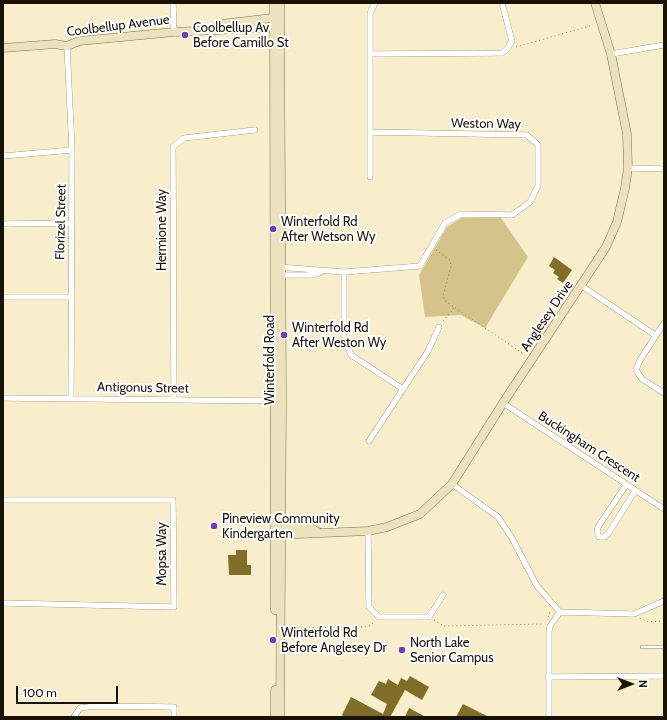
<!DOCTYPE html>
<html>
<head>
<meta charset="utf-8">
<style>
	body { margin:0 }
	#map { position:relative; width:667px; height:720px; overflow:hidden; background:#f8eecb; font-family:Cabin,sans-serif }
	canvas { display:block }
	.frame { position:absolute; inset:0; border:4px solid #171407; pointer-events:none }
	.north { position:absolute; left:611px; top:664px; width:40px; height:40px; -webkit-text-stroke:3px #fff; paint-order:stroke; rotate:90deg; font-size:11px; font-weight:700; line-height:16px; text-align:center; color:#171407 }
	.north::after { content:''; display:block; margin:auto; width:14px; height:18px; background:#171407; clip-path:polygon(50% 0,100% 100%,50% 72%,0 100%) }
	.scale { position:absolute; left:16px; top:686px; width:102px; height:18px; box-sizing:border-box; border:2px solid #171407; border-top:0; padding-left:5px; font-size:12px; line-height:14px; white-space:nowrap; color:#171407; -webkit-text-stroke:3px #fff; paint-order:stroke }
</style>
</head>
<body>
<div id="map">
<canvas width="667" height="720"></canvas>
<div class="frame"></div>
<div class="north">N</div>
<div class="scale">100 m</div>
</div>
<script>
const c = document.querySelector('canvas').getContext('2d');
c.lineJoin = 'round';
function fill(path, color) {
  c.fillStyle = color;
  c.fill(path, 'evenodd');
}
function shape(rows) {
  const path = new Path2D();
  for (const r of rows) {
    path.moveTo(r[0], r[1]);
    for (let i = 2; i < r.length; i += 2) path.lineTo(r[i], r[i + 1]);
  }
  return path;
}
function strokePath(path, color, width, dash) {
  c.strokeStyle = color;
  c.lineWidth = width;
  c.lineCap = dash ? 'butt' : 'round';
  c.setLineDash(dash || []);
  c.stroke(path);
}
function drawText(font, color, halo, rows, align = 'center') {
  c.font = font + ' Cabin,sans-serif';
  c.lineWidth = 4;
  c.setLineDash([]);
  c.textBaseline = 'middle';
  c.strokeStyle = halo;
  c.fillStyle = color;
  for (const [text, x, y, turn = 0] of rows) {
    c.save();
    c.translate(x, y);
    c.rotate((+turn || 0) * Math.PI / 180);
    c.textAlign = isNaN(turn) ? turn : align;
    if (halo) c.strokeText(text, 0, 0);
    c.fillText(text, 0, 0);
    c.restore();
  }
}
fill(shape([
	[461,218,501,218,528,257,485,328,461,315,425,317,419,275,447,227]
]), '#d4c48c');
fill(shape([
	[554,257,572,270,563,283,557,279,559,277,553,273,555,270,549,266],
	[236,550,247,550,247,565,251,565,251,575,229,575,228,555,236,555],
	[410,676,429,687,422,700,405,690,390,717,345,717,342,715,351,697,383,714,387,704,371,695,379,681,386,684,388,679,398,685,401,678,407,681],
	[463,704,489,717,456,717],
	[409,708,426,717,405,717]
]), '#806d27');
const lane = shape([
	[642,647,664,647]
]);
const street = shape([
	[173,3,174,32],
	[67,46,72,150,71,398],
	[371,54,502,53,507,49,512,41,502,3],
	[611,54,664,45],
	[3,156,72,150],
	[628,168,664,169],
	[370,177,370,13,375,3],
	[3,224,72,223],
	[278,267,344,272,420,266,445,223,461,214,512,215,530,202,538,186,538,145,527,135,371,132],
	[344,272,344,336,351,355,403,389],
	[278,275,314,275,321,272],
	[582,286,655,335],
	[3,297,71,297],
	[664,323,640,360,636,370,642,379,664,393],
	[3,398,278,401],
	[174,400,173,147,184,138,255,130],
	[503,403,664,509],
	[369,441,428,351,439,327],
	[452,484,498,517,512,538,537,586,560,612,634,614,664,601],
	[626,485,598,527,597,532,599,537,604,537,608,534,635,491],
	[3,500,173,500,174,607,3,603],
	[368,531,369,607,379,617,429,617,443,595],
	[548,677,664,676],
	[74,717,80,708,95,706,174,707,174,717],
	[549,717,549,631,550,626,560,612]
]);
const secondary = shape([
	[274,3,275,610],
	[212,29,222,24,280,17],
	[3,48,55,44,67,46,79,41,174,32,280,27],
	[276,526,309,527,318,532],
	[275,535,368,531,387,527,420,514,452,484,503,403,606,247,617,222,625,188,628,168,627,134,611,54,595,3],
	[275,717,275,690],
	[280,717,282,401,280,3]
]);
strokePath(lane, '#7b7252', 4);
strokePath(street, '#7b7252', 6);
strokePath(secondary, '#7b7252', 9);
strokePath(shape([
	[516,47,593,25],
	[436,250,450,260,451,266,443,296,445,301,525,355],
	[443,321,454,308],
	[548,617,549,613,552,613],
	[640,618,648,622,664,621],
	[434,620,444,626,544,624],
	[289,628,361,627,369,626,374,622]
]), '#8a846b', 1, [1, 3]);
strokePath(lane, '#fff', 3);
strokePath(street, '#fff', 5.5);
strokePath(secondary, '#ece3be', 8);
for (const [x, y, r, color] of [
	[185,35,4,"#773ab0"],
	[273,229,4,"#773ab0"],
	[284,335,4,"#773ab0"],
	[214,526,4,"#773ab0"],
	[273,640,4,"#773ab0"],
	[402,650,4,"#773ab0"]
]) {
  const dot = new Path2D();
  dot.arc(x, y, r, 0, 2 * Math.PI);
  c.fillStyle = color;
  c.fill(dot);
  strokePath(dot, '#fff', 1.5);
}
drawText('13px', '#171407', '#fff', [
	["Coolbellup Avenue",118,26,-7],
	["Weston Way",486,124,1],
	["Florizel Street",61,222,-89],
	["Hermione Way",162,230,-90],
	["Anglesey Drive",547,316,-56],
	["Winterfold Road",270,360,-90],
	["Antigonus Street",143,388,1],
	["Buckingham Crescent",589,447,33],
	["Mopsa Way",162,554,-90]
]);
drawText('13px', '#171407', '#fff', [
	["Coolbellup Av",193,28],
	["Before Camillo St",193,43],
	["Winterfold Rd",281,222],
	["After Wetson Wy",281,237],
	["Winterfold Rd",292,328],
	["After Weston Wy",292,343],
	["Pineview Community",222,519],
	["Kindergarten",222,534],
	["Winterfold Rd",281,633],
	["Before Anglesey Dr",281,648],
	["North Lake",410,643],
	["Senior Campus",410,658]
], 'left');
</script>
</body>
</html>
